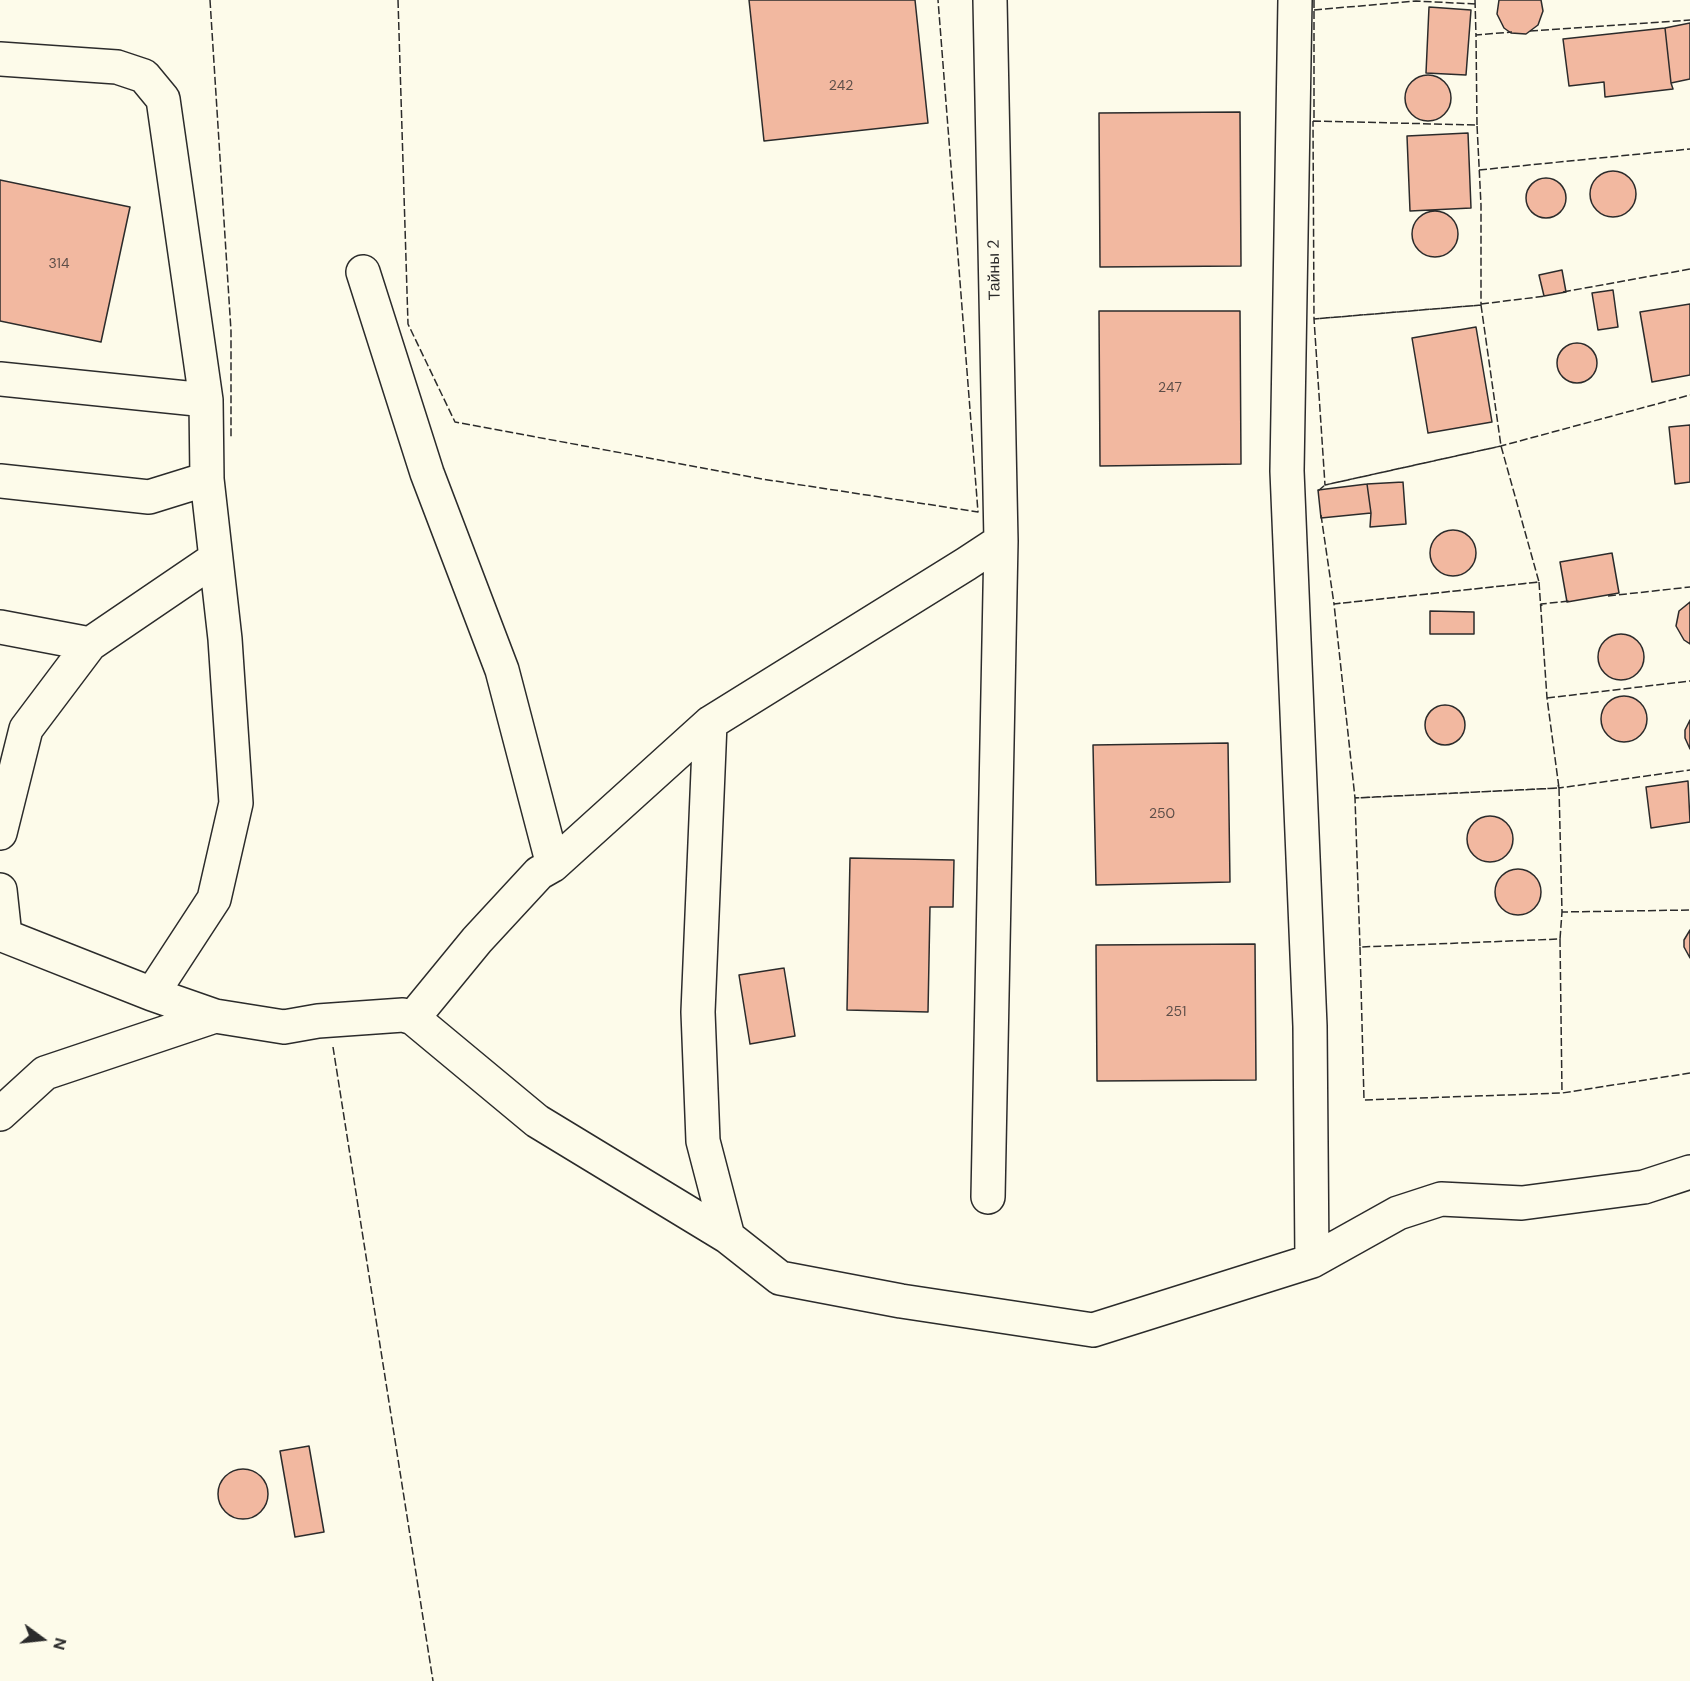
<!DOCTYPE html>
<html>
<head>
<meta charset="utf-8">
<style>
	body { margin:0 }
	#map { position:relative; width:1690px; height:1681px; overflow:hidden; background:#fdfbea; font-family:"DM Sans",sans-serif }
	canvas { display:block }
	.north { position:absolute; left:12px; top:1609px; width:60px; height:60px; -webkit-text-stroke:4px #fdfbea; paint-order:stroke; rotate:105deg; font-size:16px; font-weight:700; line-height:24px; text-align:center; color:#2b2b2b }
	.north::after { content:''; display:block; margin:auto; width:21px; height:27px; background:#2b2b2b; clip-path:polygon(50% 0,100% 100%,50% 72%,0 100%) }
</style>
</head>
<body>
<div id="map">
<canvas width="1690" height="1681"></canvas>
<div class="north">N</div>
</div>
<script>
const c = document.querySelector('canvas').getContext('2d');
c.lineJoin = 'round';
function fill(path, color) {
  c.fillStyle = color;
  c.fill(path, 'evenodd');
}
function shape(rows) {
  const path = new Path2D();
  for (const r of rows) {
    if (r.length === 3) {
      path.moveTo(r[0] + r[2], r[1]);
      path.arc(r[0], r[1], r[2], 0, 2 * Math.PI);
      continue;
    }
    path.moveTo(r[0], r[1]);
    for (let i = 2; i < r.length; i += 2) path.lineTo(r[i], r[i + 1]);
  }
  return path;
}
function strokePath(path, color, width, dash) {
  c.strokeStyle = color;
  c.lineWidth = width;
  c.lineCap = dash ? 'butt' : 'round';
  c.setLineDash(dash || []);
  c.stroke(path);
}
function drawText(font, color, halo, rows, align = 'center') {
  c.font = font + ' "DM Sans",sans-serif';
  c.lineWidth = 4.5;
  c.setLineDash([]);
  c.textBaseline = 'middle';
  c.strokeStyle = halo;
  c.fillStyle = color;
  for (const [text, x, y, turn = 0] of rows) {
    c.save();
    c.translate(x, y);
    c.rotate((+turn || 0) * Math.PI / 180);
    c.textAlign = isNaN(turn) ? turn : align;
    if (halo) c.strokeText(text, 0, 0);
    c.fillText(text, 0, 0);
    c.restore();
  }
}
const building = shape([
	[749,0,915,0,928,123,764,141,749,0],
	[1499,0,1541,0,1543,11,1538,25,1526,34,1511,33,1504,28,1497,14,1499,0],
	[1429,7,1471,10,1466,75,1426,73,1429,7],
	[1690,23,1690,79,1671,83,1665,28,1690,23],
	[1665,28,1671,83,1673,89,1605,97,1604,82,1569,86,1563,39,1665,28],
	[1428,98,23],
	[1240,112,1241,266,1100,267,1099,113,1240,112],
	[1468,133,1471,208,1410,211,1407,136,1468,133],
	[1613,194,23],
	[1546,198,20],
	[0,180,130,207,101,342,0,321,0,180],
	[1435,234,23],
	[1562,270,1566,292,1544,296,1539,275,1562,270],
	[1613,290,1618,327,1598,330,1592,293,1613,290],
	[1690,304,1690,375,1652,382,1640,312,1690,304],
	[1099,311,1240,311,1241,464,1100,466,1099,311],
	[1476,327,1492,422,1428,433,1412,338,1476,327],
	[1577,363,20],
	[1690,425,1690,482,1675,484,1669,427,1690,425],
	[1403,482,1406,524,1370,527,1371,513,1367,484,1403,482],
	[1367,484,1371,513,1321,518,1318,490,1367,484],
	[1453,553,23],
	[1612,553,1619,593,1567,602,1560,562,1612,553],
	[1690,602,1690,644,1684,640,1676,626,1679,611,1690,602],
	[1430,611,1474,612,1474,634,1430,634,1430,611],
	[1621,657,23],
	[1624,719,23],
	[1445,725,20],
	[1690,720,1690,749,1685,738,1685,730,1690,720],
	[1228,743,1230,882,1096,885,1093,745,1228,743],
	[1688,781,1690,822,1651,828,1646,787,1688,781],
	[1490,839,23],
	[850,858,954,860,953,907,930,907,928,1012,847,1010,850,858],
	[1518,892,23],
	[1690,930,1690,958,1684,947,1684,940,1690,930],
	[1255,944,1256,1080,1097,1081,1096,945,1255,944],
	[784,968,795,1036,750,1044,739,975,784,968],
	[309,1446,324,1532,295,1537,280,1451,309,1446],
	[243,1494,25]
]);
fill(building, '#f2b8a0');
strokePath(building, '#2b2b2b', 1.5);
const minor = shape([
	[1295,0,1287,471,1310,1026,1312,1261],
	[0,59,117,67,144,76,163,99,206,400,207,479,225,639,236,803,214,899,152,994],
	[363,272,427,473,502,670,553,865],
	[0,379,206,400],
	[0,481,149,497,207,479],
	[0,627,90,644],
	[710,723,698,1012,703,1141,728,1237],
	[0,833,26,729,90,644,215,559],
	[0,890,5,936],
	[0,934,152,994,215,1016],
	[413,1018,477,940,539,873,553,865,710,723,966,564,1001,541],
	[0,1114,45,1073,215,1016,284,1027,318,1021,403,1015,413,1018,537,1121,728,1237,780,1278,901,1301,1093,1330,1312,1261,1398,1213,1441,1199,1522,1203,1644,1187,1690,1172],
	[988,1197,1001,541,990,0]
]);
strokePath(minor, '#2b2b2b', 36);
strokePath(minor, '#fdfbea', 33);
strokePath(shape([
	[210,0,231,331,231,438],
	[398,0,408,324,455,422,762,479,978,512,938,0],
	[1314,0,1314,121],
	[1475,0,1476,36],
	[1314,10,1416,1,1476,4],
	[1530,31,1690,20],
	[1313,121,1477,125,1481,205,1481,305,1314,319,1313,121],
	[1477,125,1476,35,1512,32],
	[1479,170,1690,149],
	[1563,292,1690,269],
	[1481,304,1546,296],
	[1481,305,1501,446,1325,485,1314,319,1481,305],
	[1318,491,1325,485,1501,446,1690,395],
	[1321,515,1334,604,1539,582,1501,446],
	[1539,582,1547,698,1559,788,1355,798,1334,604,1539,582],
	[1608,596,1690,587],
	[1542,606,1541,604,1569,601],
	[1547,698,1690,681],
	[1558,785,1559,788,1690,770],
	[1559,788,1562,912,1560,939,1360,947,1355,798,1559,788],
	[1562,910,1562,912,1690,910],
	[1560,939,1562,1093],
	[1360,947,1364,1100,1562,1093,1690,1073],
	[333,1047,433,1681]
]), '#2b2b2b', 1.5, [8, 3]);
drawText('14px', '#5d4e48', null, [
	["242",841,86],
	["314",59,264],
	["247",1170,388],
	["250",1162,814],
	["251",1176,1012]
]);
drawText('16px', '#2b2b2b', '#fdfbea', [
	["Тайны 2",995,270,-91]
]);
</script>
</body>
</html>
